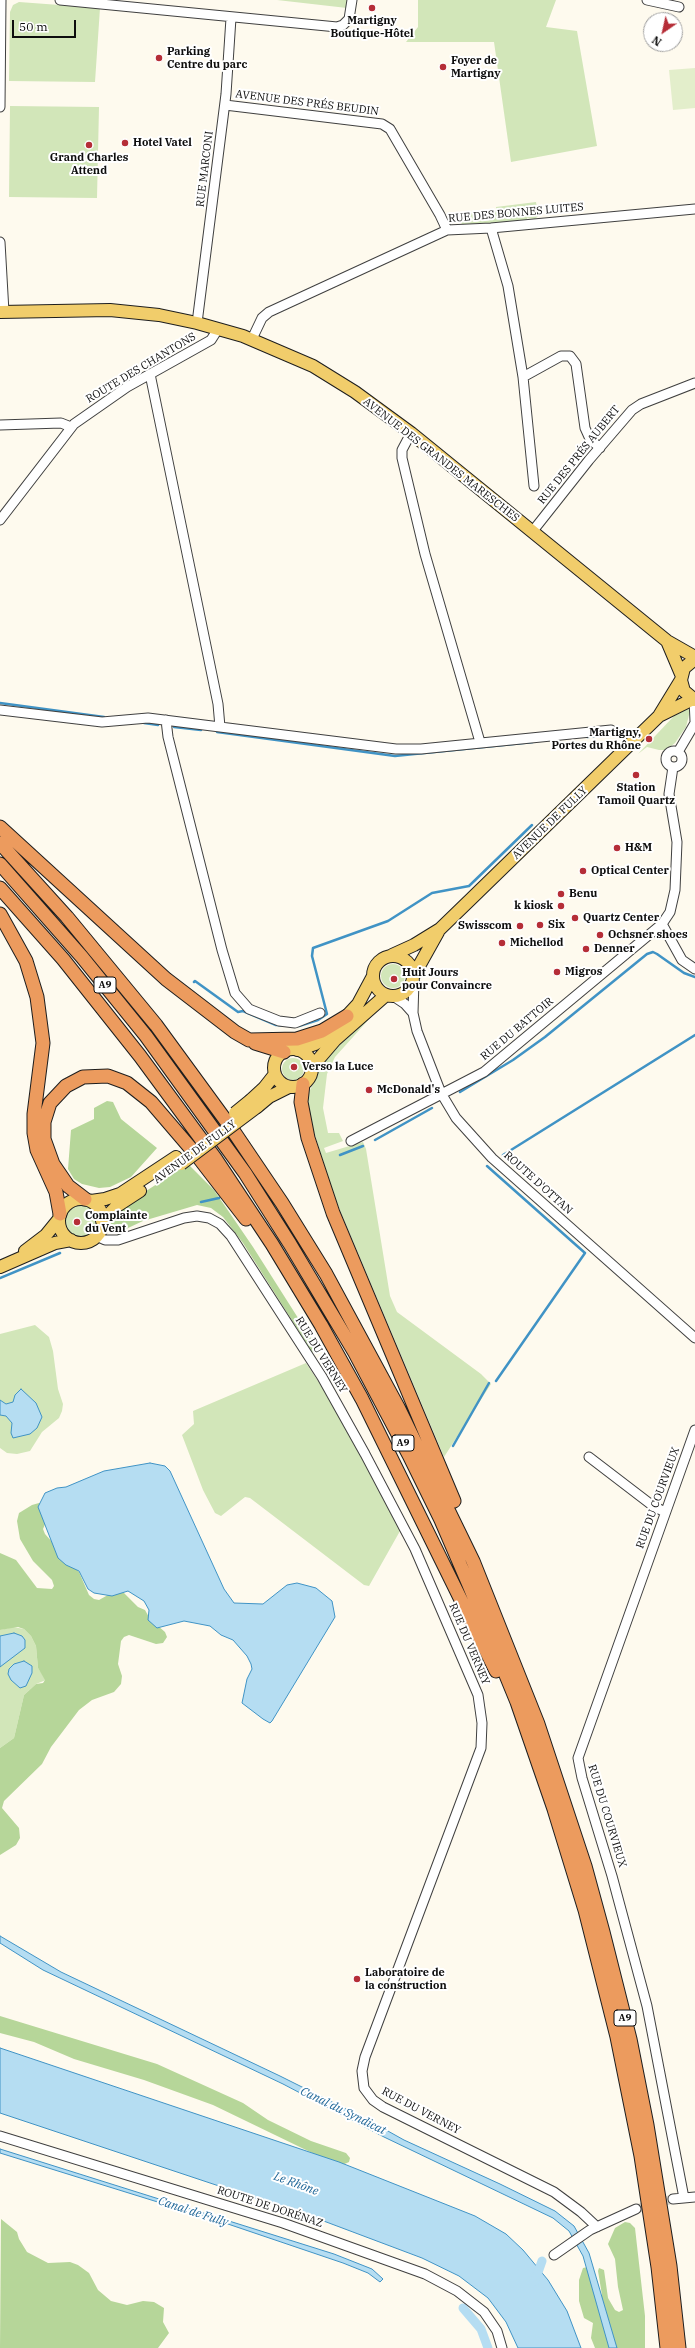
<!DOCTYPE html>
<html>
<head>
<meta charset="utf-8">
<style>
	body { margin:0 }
	#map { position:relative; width:695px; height:2348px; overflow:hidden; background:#fefaee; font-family:"IBM Plex Serif",serif }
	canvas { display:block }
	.north { position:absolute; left:643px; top:12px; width:40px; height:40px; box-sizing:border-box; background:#fff; border:1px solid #9e9e9e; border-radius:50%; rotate:214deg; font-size:11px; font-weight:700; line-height:16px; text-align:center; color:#0d0d0d }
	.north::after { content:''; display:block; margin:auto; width:14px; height:18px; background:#b52d37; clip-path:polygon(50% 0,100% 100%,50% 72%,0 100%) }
	.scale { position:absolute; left:12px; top:20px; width:64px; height:18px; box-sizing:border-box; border:2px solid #0d0d0d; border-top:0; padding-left:5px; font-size:12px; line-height:14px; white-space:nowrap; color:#0d0d0d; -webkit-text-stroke:3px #fff; paint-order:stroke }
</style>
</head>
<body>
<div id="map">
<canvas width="695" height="2348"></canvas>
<div class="north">N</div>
<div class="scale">50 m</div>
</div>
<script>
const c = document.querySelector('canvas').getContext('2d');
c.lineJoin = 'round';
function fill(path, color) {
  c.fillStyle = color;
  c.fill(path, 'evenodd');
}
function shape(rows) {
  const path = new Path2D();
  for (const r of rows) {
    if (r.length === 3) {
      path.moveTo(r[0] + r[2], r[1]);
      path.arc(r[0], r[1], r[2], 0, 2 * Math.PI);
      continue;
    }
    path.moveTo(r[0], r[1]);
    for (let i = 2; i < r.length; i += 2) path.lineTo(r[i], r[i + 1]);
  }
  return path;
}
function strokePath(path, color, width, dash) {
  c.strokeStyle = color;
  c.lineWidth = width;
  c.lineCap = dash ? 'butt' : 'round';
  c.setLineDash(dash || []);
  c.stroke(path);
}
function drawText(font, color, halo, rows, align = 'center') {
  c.font = font + ' "IBM Plex Serif",serif';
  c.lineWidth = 4;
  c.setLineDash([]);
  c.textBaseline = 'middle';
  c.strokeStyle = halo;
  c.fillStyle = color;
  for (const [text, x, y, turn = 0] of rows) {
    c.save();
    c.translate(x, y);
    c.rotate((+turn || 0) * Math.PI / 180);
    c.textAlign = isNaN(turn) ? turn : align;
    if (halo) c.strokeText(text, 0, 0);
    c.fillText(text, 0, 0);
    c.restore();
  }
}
fill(shape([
	[277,0,348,0,347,8],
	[418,0,556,0,546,27,577,31,597,146,511,162,494,42,406,42,418,27],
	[19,2,100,8,95,82,9,81,10,12,13,5],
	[10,106,99,107,97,198,9,197],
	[536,202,538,216,535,219,527,218,527,220,462,226,460,214,496,211,496,207],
	[691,707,686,727,675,743,666,750,659,750,647,747,638,754,674,716],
	[393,976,12],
	[380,1007,335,1057,327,1074,323,1108,328,1133,339,1133,343,1141,324,1148,326,1153,363,1142,366,1149,390,1296,397,1312,481,1374,491,1384,444,1457,334,1196,309,1116,308,1094,316,1078,319,1067,329,1055],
	[293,1069,11],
	[80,1221,16],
	[35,1325,49,1337,53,1351,58,1389,63,1404,62,1411,59,1418,42,1432,30,1451,17,1454,7,1453,0,1448,0,1334],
	[306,1363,332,1402,400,1531,369,1586,364,1585,250,1498,245,1497,221,1516,215,1513,203,1490,182,1435,194,1424,193,1411],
	[13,1627,24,1629,31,1636,36,1646,38,1668,46,1680,36,1684,24,1695,14,1738,0,1748,0,1630]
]), '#d2e6b9');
fill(shape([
	[107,1101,113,1102,121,1119,157,1148,131,1177,110,1187,99,1188,82,1184,74,1179,68,1169,71,1130,94,1119,94,1108],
	[188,1164,214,1190,253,1247,319,1351,312,1352,243,1243,223,1217,211,1208,197,1205,143,1221,128,1228,119,1235,106,1230,108,1220,129,1202],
	[39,1503,43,1505,46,1522,43,1529,45,1534,79,1572,89,1595,94,1599,99,1600,115,1591,124,1593,138,1607,145,1610,150,1619,165,1632,167,1637,163,1643,156,1644,129,1635,124,1637,121,1641,118,1664,122,1676,121,1684,114,1692,92,1700,79,1710,51,1747,42,1764,4,1801,2,1808,19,1828,20,1838,16,1845,0,1855,0,1748,14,1738,24,1695,36,1684,43,1683,45,1680,38,1668,36,1646,31,1636,24,1629,18,1627,0,1630,0,1553,16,1560,37,1588,52,1589,54,1586,52,1580,33,1561,20,1539,17,1521,19,1513,32,1505],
	[0,2016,157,2064,243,2103,268,2120,311,2141,346,2153,350,2158,349,2162,340,2166,335,2164,213,2105,144,2080,74,2059,34,2042,0,2033],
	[1,2219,17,2232,19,2239,27,2252,48,2263,70,2262,78,2265,89,2273,98,2290,111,2301,127,2305,143,2301,154,2302,164,2308,163,2322,169,2333,158,2348,0,2348],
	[625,2222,630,2223,635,2228,645,2316,645,2348,595,2348,591,2338,593,2323,584,2318,579,2301,579,2280,583,2268,588,2267,594,2292,597,2295,602,2295,598,2271,599,2268,604,2270,608,2298,615,2310,619,2312,623,2310,618,2287,615,2259,608,2244,615,2228]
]), '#b6d699');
fill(shape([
	[695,68,695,108,673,110,669,70]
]), '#e3eecb');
const water = shape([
	[21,1389,36,1403,42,1417,37,1428,30,1434,13,1438,11,1433,12,1423,6,1416,0,1415,0,1400,6,1404,13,1402,15,1395,21,1389],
	[150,1463,165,1466,170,1471,224,1589,234,1603,263,1604,287,1585,297,1583,316,1588,332,1601,335,1617,272,1721,270,1723,263,1719,242,1703,247,1679,252,1669,251,1664,247,1656,233,1640,221,1635,210,1626,184,1621,157,1628,148,1620,149,1610,144,1601,128,1591,112,1596,94,1593,88,1589,79,1571,66,1565,58,1558,38,1507,45,1493,57,1488,66,1487,104,1471,150,1463],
	[14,1633,22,1636,25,1640,25,1648,0,1667,0,1636,14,1633],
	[24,1661,32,1666,32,1673,26,1686,20,1688,11,1680,8,1674,9,1669,14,1664,24,1661],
	[0,1936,61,1972,280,2076,370,2121,404,2140,500,2184,555,2211,574,2226,589,2253,617,2348,609,2348,583,2256,569,2231,553,2218,384,2137,283,2084,43,1970,0,1943,0,1936],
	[0,2048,339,2162,475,2216,506,2234,523,2250,548,2280,567,2311,581,2348,518,2348,506,2322,488,2298,459,2276,422,2258,321,2220,0,2113,0,2048],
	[0,2149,334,2254,372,2269,383,2279,380,2282,368,2273,343,2263,222,2222,0,2153,0,2149]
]);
fill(water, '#b5ddf2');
strokePath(water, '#4093c5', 1);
strokePath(shape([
	[0,703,104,717],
	[144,723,158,725],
	[174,727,201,730],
	[217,732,395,756,533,742],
	[587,737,612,735],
	[194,982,195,981,238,1012,243,1011,276,1025,299,1026,318,1020,327,1014,312,956,313,948,388,921,432,893,469,886,532,825],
	[460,1092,513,1060,545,1037,647,954,653,952,657,954,684,973,695,977],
	[375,1140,432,1108],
	[340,1155,363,1146],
	[503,1155,695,1035],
	[487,1166,585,1253,496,1381],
	[201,1202,219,1198],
	[0,1278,60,1253],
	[453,1446,489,1383]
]), '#4093c5', 2.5);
strokePath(shape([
	[535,2281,542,2261],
	[463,2308,481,2329,488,2348]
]), '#b5ddf2', 9);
strokePath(shape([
	[636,2209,673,2199]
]), '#dad6cc', 9, [9, 4.5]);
const minor = shape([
	[60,0,337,27,343,25,349,19,352,0],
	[647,0,679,7],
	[225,105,382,124,390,129,440,215,447,230],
	[0,107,1,0],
	[491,228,508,286,523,377,561,356,570,356,576,364,585,428,590,439,600,448],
	[0,242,4,312],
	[197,323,226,94,231,18],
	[252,339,262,318,269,312,447,230,491,228,695,209],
	[150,374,218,704,220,727],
	[523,377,534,486],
	[0,425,61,423,71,427],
	[411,433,402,450,402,458,425,554,480,742],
	[0,520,74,424,127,387,211,340,218,329],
	[532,532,589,460,632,410,641,404,695,383],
	[694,699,695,721],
	[0,710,102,722,148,718,396,749,421,749,611,730],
	[166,720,168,737,222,950,235,993,249,1009,279,1021,295,1023,320,1013],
	[674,759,8],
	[678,752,695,723],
	[673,767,669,794,677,842,675,890,670,912,662,924,682,960,695,969],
	[414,980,413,1013,417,1031,441,1093,456,1118,492,1158,695,1338],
	[393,996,405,1004,413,1013],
	[351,1141,484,1072,662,924],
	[96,1236,105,1240,118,1240,184,1218,197,1216,209,1218,220,1224,231,1236,322,1377,365,1454,415,1549,478,1695,482,1723,481,1748,365,2057,362,2071,364,2088,373,2100,383,2107,554,2192,581,2212,597,2227],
	[589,1457,653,1506,665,1512],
	[0,2136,283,2223,425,2274,457,2291,484,2312,497,2331,502,2348],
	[684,2198,647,2006,612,1876,582,1778,578,1758,695,1430],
	[673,2199,695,2197],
	[554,2255,590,2230,636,2209]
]);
const major = shape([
	[0,312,110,310,159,315,197,323,243,336,313,366,355,392,411,433,667,641,695,657],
	[667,641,681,674],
	[695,659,684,668,681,680,684,691,695,700],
	[659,716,693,699],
	[392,955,414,945,440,929,472,898,659,716,681,680],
	[393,976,20],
	[414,975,438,932],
	[293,1068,19],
	[297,1050,315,1044,330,1034,358,1004,373,976],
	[311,1068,335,1040,386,995],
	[251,1100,264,1088,275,1074],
	[257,1107,269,1097,289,1087],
	[81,1221,22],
	[91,1201,105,1199,120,1194,176,1157],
	[102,1221,117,1206,140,1191],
	[25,1251,46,1235,59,1219],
	[0,1267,55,1243,71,1240]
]);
const highway = shape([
	[0,827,166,979,235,1032,249,1040,297,1039,322,1031,347,1016],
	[0,843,67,917,156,1025,232,1129,282,1203,326,1274,398,1407,473,1561,538,1724,585,1866,603,1932,630,2039,647,2125,670,2266,679,2348],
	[0,864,82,957,146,1036,245,1173,290,1244,355,1353,409,1455,441,1520,469,1585,517,1702,554,1809,585,1910,617,2037,641,2156,658,2267,667,2348],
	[0,888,63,959,140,1056,215,1158,272,1244,321,1325,362,1399,496,1671],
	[0,914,26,961,37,997,43,1043,34,1114,34,1133,37,1150,56,1192,60,1214],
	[255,1043,284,1052],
	[303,1084,301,1102,308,1138,333,1213,454,1501],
	[85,1199,68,1186,53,1164,44,1139,44,1122,50,1103,66,1086,83,1077,108,1076,127,1083,151,1102,199,1158,246,1219]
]);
strokePath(minor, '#404040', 11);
strokePath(major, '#1e1e1e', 14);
strokePath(highway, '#1e1e1e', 15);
strokePath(minor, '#fff', 9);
strokePath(major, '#f1cd6b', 12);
strokePath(highway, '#ec9b5e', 13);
const majorBridge = shape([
	[235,1113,251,1100],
	[181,1164,257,1107]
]);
strokePath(majorBridge, '#1e1e1e', 14, []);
strokePath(majorBridge, '#f1cd6b', 12);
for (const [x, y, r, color] of [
	[372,8,4,"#b52d37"],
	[159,58,4,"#b52d37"],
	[443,67,4,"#b52d37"],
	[125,143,4,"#b52d37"],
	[89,145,4,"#b52d37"],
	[649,739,4,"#b52d37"],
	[636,775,4,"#b52d37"],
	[617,848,4,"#b52d37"],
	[583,871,4,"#b52d37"],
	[561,894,4,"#b52d37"],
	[561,906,4,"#b52d37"],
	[575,918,4,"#b52d37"],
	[540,925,4,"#b52d37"],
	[520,926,4,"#b52d37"],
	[600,935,4,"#b52d37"],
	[502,943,4,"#b52d37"],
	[586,949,4,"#b52d37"],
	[557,972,4,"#b52d37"],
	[394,979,4,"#b52d37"],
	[294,1067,4,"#b52d37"],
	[369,1090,4,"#b52d37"],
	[77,1222,4,"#b52d37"],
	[357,1979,4,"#b52d37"]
]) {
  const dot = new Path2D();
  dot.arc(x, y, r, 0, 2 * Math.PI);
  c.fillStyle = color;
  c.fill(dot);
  strokePath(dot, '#fff', 1.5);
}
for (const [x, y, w] of [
	[105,985,22],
	[403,1443,22],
	[625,2018,22]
]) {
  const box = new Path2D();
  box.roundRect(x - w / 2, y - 8, w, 16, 3);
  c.fillStyle = '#fff';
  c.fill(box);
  strokePath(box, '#0d0d0d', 1);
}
drawText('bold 10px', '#0d0d0d', null, [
	["A9",105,985],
	["A9",403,1443],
	["A9",625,2018]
]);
drawText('bold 11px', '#0d0d0d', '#fff', [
	["Martigny",372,21,"center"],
	["Boutique-Hôtel",372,34,"center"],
	["Parking",167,52],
	["Centre du parc",167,65],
	["Foyer de",451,61],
	["Martigny",451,74],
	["Hotel Vatel",133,143],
	["Grand Charles",89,158,"center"],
	["Attend",89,171,"center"],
	["Martigny,",641,733,"right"],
	["Portes du Rhône",641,746,"right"],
	["Station",636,788,"center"],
	["Tamoil Quartz",636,801,"center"],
	["H&M",625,848],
	["Optical Center",591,871],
	["Benu",569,894],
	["k kiosk",553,906,"right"],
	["Quartz Center",583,918],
	["Six",548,925],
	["Swisscom",512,926,"right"],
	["Ochsner shoes",608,935],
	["Michellod",510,943],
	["Denner",594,949],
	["Migros",565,972],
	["Huit Jours",402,973],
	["pour Convaincre",402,986],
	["Verso la Luce",302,1067],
	["McDonald's",377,1090],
	["Complainte",85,1216],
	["du Vent",85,1229],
	["Laboratoire de",365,1973],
	["la construction",365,1986]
], 'left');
drawText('11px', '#0d0d0d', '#fff', [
	["AVENUE DES PRÉS BEUDIN",307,103,7],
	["RUE MARCONI",205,169,-83],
	["RUE DES BONNES LUITES",516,213,-5],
	["ROUTE DES CHANTONS",141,368,-31],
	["RUE DES PRÉS AUBERT",579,455,-51],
	["AVENUE DES GRANDES MARESCHES",441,460,38],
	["AVENUE DE FULLY",550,823,-44],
	["RUE DU BATTOIR",517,1029,-40],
	["AVENUE DE FULLY",195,1152,-36],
	["ROUTE D'OTTAN",538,1183,42],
	["RUE DU VERNEY",321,1355,58],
	["RUE DU COURVIEUX",658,1498,-70],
	["RUE DU VERNEY",469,1644,67],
	["RUE DU COURVIEUX",607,1816,73],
	["RUE DU VERNEY",421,2111,28],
	["ROUTE DE DORÉNAZ",270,2207,18]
]);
drawText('italic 12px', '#1d6597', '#fff', [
	["Canal du Syndicat",343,2111,26],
	["Le Rhône",296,2184,20],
	["Canal de Fully",193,2212,18]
]);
</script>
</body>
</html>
